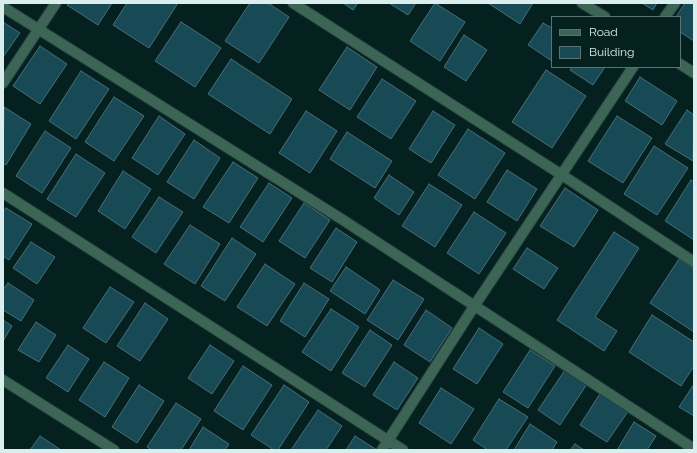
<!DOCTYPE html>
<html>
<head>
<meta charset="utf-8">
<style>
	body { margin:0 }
	#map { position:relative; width:697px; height:453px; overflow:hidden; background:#04201f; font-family:Raleway,sans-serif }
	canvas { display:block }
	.frame { position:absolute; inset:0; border:4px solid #daeeed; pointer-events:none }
	.legend { position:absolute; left:551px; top:16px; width:130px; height:52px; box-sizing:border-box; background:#04201f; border:1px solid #5a7271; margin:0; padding:5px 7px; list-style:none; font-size:12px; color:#daeeed }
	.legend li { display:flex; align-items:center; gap:8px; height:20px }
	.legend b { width:20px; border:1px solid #5a7271 }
</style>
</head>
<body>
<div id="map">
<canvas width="697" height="453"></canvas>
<div class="frame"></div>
<ul class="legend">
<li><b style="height:5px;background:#3d6556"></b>Road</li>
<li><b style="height:11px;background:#184a55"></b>Building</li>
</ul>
</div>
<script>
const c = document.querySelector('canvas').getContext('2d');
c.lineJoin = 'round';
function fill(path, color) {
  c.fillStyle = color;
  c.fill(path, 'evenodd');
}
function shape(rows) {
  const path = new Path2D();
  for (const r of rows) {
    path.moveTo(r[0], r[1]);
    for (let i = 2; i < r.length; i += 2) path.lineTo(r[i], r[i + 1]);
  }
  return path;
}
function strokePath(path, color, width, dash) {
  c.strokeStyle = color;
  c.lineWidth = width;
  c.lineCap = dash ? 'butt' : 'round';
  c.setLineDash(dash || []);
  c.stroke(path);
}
const building = shape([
	[69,3,112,3,98,25,67,5,69,3],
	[127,3,178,3,149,48,113,25,127,3],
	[250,3,268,3,289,17,259,63,225,41,250,3],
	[343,3,358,3,353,10,343,3],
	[389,3,416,3,408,15,389,3],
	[435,3,465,22,440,61,410,41,435,3],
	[488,3,533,3,520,24,488,3],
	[642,3,657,3,653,10,642,3],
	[685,3,694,3,694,41,680,32,680,17,676,17,685,3],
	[3,22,20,33,3,57,3,22],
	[181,22,221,48,195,87,155,61,181,22],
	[543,23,552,28,552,61,528,45,543,23],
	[464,35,487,50,466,81,444,67,464,35],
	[40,46,67,64,40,104,13,86,40,46],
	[347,47,377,67,350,110,319,90,347,47],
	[231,59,292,99,270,134,208,94,231,59],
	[572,67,605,67,593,85,570,70,572,67],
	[546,70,586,96,552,148,512,122,546,70],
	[81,71,109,89,76,139,49,121,81,71],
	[640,77,677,101,662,125,625,101,640,77],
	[382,79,416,101,391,139,357,117,382,79],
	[114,97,144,116,114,161,85,142,114,97],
	[4,107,31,124,6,165,3,163,4,107],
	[687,110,694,115,693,161,665,144,687,110],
	[306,111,337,131,310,173,279,153,306,111],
	[433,111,455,125,431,163,409,149,433,111],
	[159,116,185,134,158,175,132,158,159,116],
	[617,116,652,138,623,183,588,161,617,116],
	[468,129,505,153,475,199,438,175,468,129],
	[45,131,71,148,42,193,16,176,45,131],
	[347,132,392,161,375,188,330,159,347,132],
	[194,140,220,158,194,199,167,182,194,140],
	[654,146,688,168,657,215,624,194,654,146],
	[76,154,105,173,76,217,47,199,76,154],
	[233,162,258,178,229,223,203,207,233,162],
	[507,170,537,189,517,221,487,202,507,170],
	[123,171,151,189,125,229,98,211,123,171],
	[389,175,414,192,399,215,374,198,389,175],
	[691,180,694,182,694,240,665,221,691,180],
	[269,183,292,198,263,242,240,227,269,183],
	[429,184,462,205,435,247,402,226,429,184],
	[565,188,598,210,574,247,540,226,565,188],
	[159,197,183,212,156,253,132,237,159,197],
	[304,203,330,220,305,258,279,241,304,203],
	[6,208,32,224,9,260,3,256,3,212,6,208],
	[474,212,506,233,479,274,447,253,474,212],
	[190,225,220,244,195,284,164,264,190,225],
	[336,228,357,242,332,282,310,268,336,228],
	[614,232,639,248,595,317,617,331,604,351,557,320,614,232],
	[232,238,256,254,225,301,201,286,232,238],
	[31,242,55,257,37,284,13,268,31,242],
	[527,248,558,268,544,289,513,269,527,248],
	[679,259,694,269,694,332,650,303,679,259],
	[265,264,295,284,267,326,237,307,265,264],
	[346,267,380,290,365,314,330,291,346,267],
	[393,280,424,299,398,340,367,320,393,280],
	[8,283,34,300,21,321,3,310,3,290,8,283],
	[304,283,329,299,305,337,280,321,304,283],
	[110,287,134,302,106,343,83,328,110,287],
	[145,303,168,319,140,361,117,346,145,303],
	[331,309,359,327,331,371,302,352,331,309],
	[426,310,452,328,430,362,404,345,426,310],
	[652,315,694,342,694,366,681,386,629,352,652,315],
	[3,320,12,326,3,341,3,320],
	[36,322,56,335,39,362,18,350,36,322],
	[479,328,503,344,477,384,453,369,479,328],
	[370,330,392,345,365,387,342,373,370,330],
	[68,345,89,359,68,392,46,378,68,345],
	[210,345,234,361,212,394,188,378,210,345],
	[530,350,555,366,528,408,503,392,530,350],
	[104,362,129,378,105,417,79,400,104,362],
	[394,362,418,378,397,410,373,395,394,362],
	[243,366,272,385,243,430,214,411,243,366],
	[565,370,587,384,560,425,538,410,565,370],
	[694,384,694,416,679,407,694,384],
	[139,385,164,401,137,443,112,427,139,385],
	[284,385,309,402,278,450,274,450,251,435,284,385],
	[441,388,474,409,451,444,419,423,441,388],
	[601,392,629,410,607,442,580,425,601,392],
	[499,399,528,417,506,450,488,450,473,440,499,399],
	[176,403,201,419,181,450,152,450,147,447,176,403],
	[318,410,342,426,326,450,291,450,318,410],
	[634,422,656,436,647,450,617,450,634,422],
	[530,424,557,442,552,450,514,450,530,424],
	[203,427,229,444,225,450,189,450,203,427],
	[40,436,61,450,30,450,40,436],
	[355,436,377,450,346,450,355,436],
	[575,444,584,450,570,450,575,444]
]);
fill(building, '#184a55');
strokePath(building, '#4a6e77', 1);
const street = shape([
	[293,3,562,175,694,262],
	[582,3,605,17],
	[3,7,343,220,694,449],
	[665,17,675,3],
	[680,64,694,73],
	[3,83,56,3],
	[3,193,403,450],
	[3,380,114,450],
	[382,450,475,305,633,67]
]);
strokePath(street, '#223d3c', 12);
strokePath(street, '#3d6556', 10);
</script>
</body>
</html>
